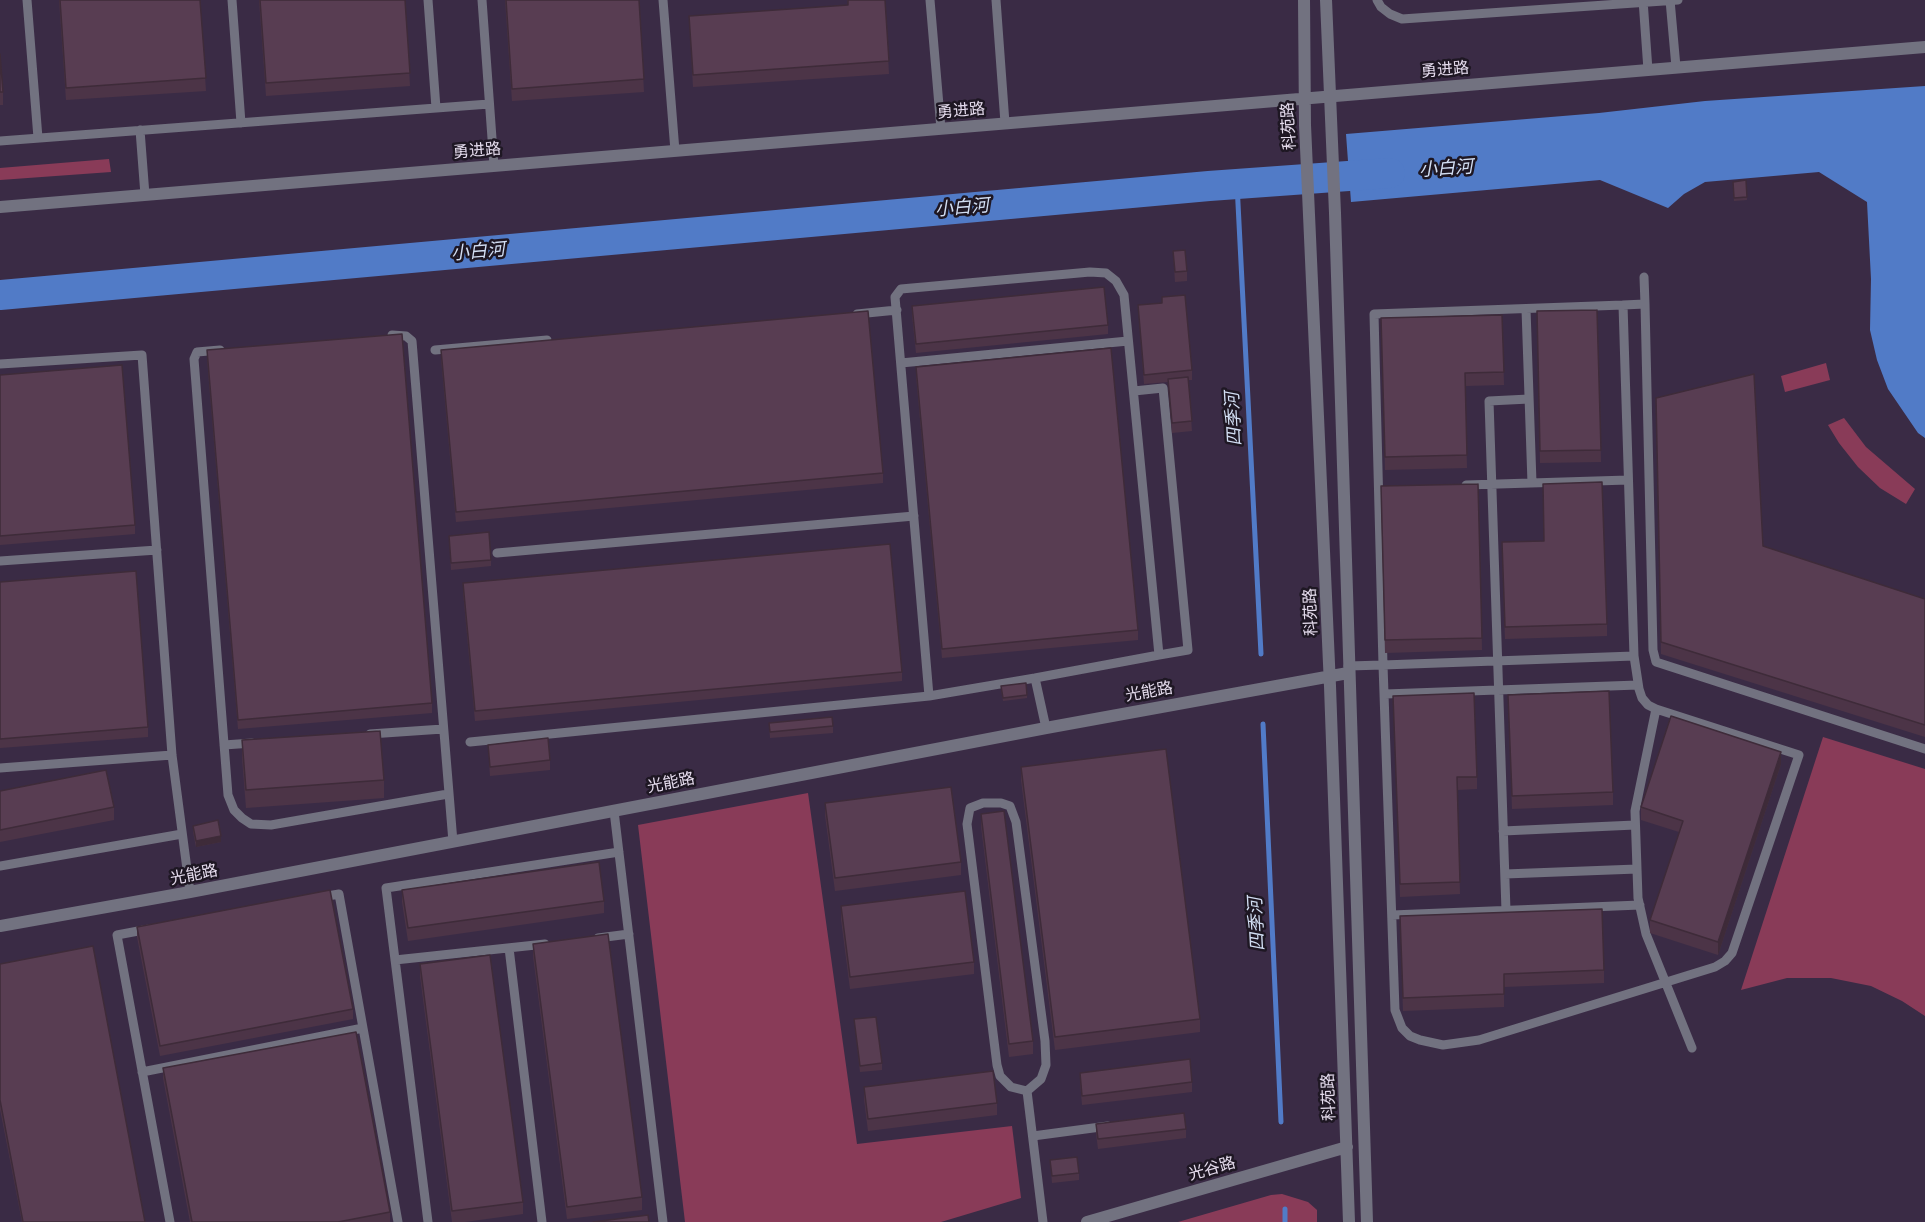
<!DOCTYPE html>
<html>
<head>
<meta charset="utf-8">
<style>
	body { margin:0 }
	canvas { display:block; background:#3a2b45 }
</style>
</head>
<body>
<canvas width="1925" height="1222"></canvas>
<script>
const c = document.querySelector('canvas').getContext('2d');
c.lineJoin = 'round';
function fill(path, color) {
  c.fillStyle = color;
  c.fill(path, 'evenodd');
}
function shape(rows) {
  const path = new Path2D();
  for (const r of rows) {
    path.moveTo(r[0], r[1]);
    for (let i = 2; i < r.length; i += 2) path.lineTo(r[i], r[i + 1]);
  }
  return path;
}
function strokePath(path, color, width, dash) {
  c.strokeStyle = color;
  c.lineWidth = width;
  c.lineCap = dash ? 'butt' : 'round';
  c.setLineDash(dash || []);
  c.stroke(path);
}
function drawText(font, color, halo, rows, align = 'center') {
  c.font = font + ' Figtree,"Noto Sans SC",sans-serif';
  c.lineWidth = 5;
  c.setLineDash([]);
  c.textBaseline = 'middle';
  c.strokeStyle = halo;
  c.fillStyle = color;
  for (const [text, x, y, turn = 0] of rows) {
    c.save();
    c.translate(x, y);
    c.rotate((+turn || 0) * Math.PI / 180);
    c.textAlign = isNaN(turn) ? turn : align;
    if (halo) c.strokeText(text, 0, 0);
    c.fillText(text, 0, 0);
    c.restore();
  }
}
fill(shape([
	[109,159,111,172,0,180,0,168],
	[1826,363,1830,380,1785,392,1781,376],
	[1844,418,1866,447,1915,489,1906,504,1880,488,1858,467,1839,443,1828,425],
	[1823,737,1925,769,1925,1016,1902,1001,1871,986,1831,978,1787,978,1741,990],
	[808,793,857,1144,1012,1126,1021,1198,941,1222,685,1222,638,825],
	[1282,1194,1308,1202,1317,1210,1317,1222,1178,1222,1271,1195]
]), '#893b58');
fill(shape([
	[1925,86,1925,438,1918,433,1888,389,1877,360,1870,330,1871,279,1867,202,1819,172,1705,182,1684,194,1668,208,1600,180,1351,202,1346,134,1599,113,1705,101]
]), '#517bc7');
strokePath(shape([
	[1237,184,1261,654],
	[1263,724,1281,1122],
	[1285,1222,1285,1209]
]), '#517bc7', 5);
strokePath(shape([
	[0,295,1209,186,1390,173]
]), '#517bc7', 30);
strokePath(shape([
	[27,0,38,138],
	[232,0,241,123],
	[428,0,436,108],
	[482,0,494,166],
	[663,0,675,151],
	[930,0,941,129],
	[996,0,1005,123],
	[1377,0,1381,7,1390,14,1402,19,1678,0],
	[1643,0,1648,70],
	[1670,0,1676,67],
	[140,130,145,195],
	[0,141,489,104],
	[1644,277,1645,304],
	[1623,305,1645,304,1653,650,1656,662,1925,749],
	[1526,309,1532,483],
	[857,314,897,310],
	[392,335,406,336,412,341,453,842],
	[220,350,197,352,194,359,228,795,234,810,242,818,251,824,271,825,448,794],
	[435,350,547,340],
	[901,363,1128,341],
	[0,364,142,355,172,755,190,892],
	[1134,391,1163,388,1188,650,1159,655],
	[1466,485,1628,480],
	[497,553,914,516],
	[0,561,157,550],
	[1348,666,1383,665,1634,656,1623,305,1374,314,1383,665,1395,1010,1402,1028,1410,1036,1420,1040,1443,1045,1479,1040,1715,967,1725,961,1732,953,1799,755,1656,709,1648,705,1642,698,1639,689,1634,656],
	[1035,678,929,696,895,297,901,289,1090,272,1106,273,1116,281,1124,295,1159,655,1035,678,1046,728],
	[1385,694,1638,685],
	[1656,709,1635,811,1638,898,1646,934,1692,1048],
	[370,734,443,729],
	[470,742,929,696],
	[224,745,252,743],
	[0,768,172,755],
	[983,803,1001,803,1010,806,1016,822,1045,1041,1046,1065,1041,1079,1027,1091,1011,1087,1000,1076,997,1065,967,824,970,808,983,803],
	[614,811,663,1222],
	[1503,831,1635,825],
	[0,866,182,834],
	[1505,874,1637,869],
	[1506,911,1489,401,1529,399],
	[1392,915,1640,905],
	[149,929,117,935,170,1222],
	[598,938,629,934],
	[509,948,542,1222],
	[395,960,545,944],
	[363,1028,398,1222],
	[142,1072,363,1028,339,894,322,897],
	[1027,1091,1043,1222],
	[1033,1136,1108,1126],
	[428,1222,386,888,619,852]
]), '#727280', 9);
strokePath(shape([
	[1304,0,1305,125,1330,686,1349,1222],
	[1326,0,1335,213,1367,1222],
	[0,207,1925,47],
	[0,926,190,892,1046,728,1348,673],
	[1087,1222,1347,1147]
]), '#727280', 12);
fill(shape([
	[59,0,200,0,206,91,66,100],
	[259,0,405,0,410,86,266,96],
	[505,0,639,0,644,92,512,101],
	[847,0,885,0,889,74,693,87,689,16,848,5],
	[0,54,3,92,3,105,0,105],
	[1746,180,1747,200,1734,201,1733,182],
	[1173,251,1187,271,1187,281,1175,282],
	[1162,297,1192,370,1192,380,1188,380,1192,431,1172,433,1168,382,1144,384,1138,305,1162,303],
	[912,306,1108,325,1108,334,916,353,912,315],
	[1597,310,1601,462,1540,463,1537,311],
	[1502,315,1504,385,1465,386,1467,468,1385,470,1381,318],
	[207,350,432,703,432,713,238,729,207,359],
	[441,350,883,473,883,483,456,522,441,359],
	[916,367,1138,630,1138,640,942,658,916,376],
	[0,375,135,525,135,534,0,545],
	[1656,398,1763,546,1925,599,1925,737,1661,654],
	[1478,484,1482,650,1385,653,1381,499],
	[449,536,491,560,491,566,451,570],
	[1502,555,1607,624,1607,636,1505,639],
	[0,582,148,727,148,737,0,748],
	[463,583,902,672,902,681,475,721,463,592],
	[1001,689,1027,695,1027,698,1003,701],
	[1508,695,1613,792,1613,805,1512,809],
	[1393,696,1477,777,1477,789,1457,790,1460,894,1400,897],
	[769,723,833,726,833,733,770,738],
	[242,740,384,780,384,798,246,808,242,758],
	[488,745,550,760,550,770,490,776],
	[1781,764,1718,955,1650,933,1650,920,1679,832,1641,820,1641,807],
	[1021,767,1200,1019,1200,1032,1055,1050,1021,780],
	[0,791,114,807,114,820,0,842],
	[825,803,961,862,961,875,835,891,825,815],
	[981,814,1033,1041,1033,1054,1009,1057,981,826],
	[193,826,221,842,196,847,193,832],
	[402,890,604,901,604,913,408,941,402,902],
	[841,906,974,962,974,974,850,989,841,919],
	[1400,916,1604,970,1604,983,1504,987,1504,1007,1403,1011],
	[137,927,353,1009,353,1019,160,1056,137,937],
	[533,944,642,1197,642,1210,567,1219,533,956],
	[0,964,145,1222,22,1222,0,1109],
	[420,964,523,1202,523,1214,465,1222,452,1222,420,976],
	[854,1019,882,1063,882,1070,860,1072],
	[163,1068,390,1212,390,1222,190,1222,163,1078],
	[1080,1073,1192,1082,1192,1092,1082,1105,1080,1082],
	[864,1087,997,1103,997,1115,868,1131,864,1099],
	[1096,1124,1186,1129,1186,1138,1098,1149,1096,1133],
	[1050,1160,1079,1173,1079,1180,1052,1183]
]), '#4c3447');
fill(shape([
	[1781,752,1781,764,1718,955,1718,942],
	[221,836,221,842,196,847,196,841]
]), '#3e2b39');
const building = shape([
	[60,0,200,0,206,78,66,88,60,0],
	[260,0,405,0,410,73,266,83,260,0],
	[506,0,639,0,644,79,512,89,506,0],
	[848,0,885,0,889,61,693,75,689,16,848,5,848,0],
	[0,54,3,92,0,92,0,54],
	[1746,180,1747,197,1734,198,1733,182,1746,180],
	[1185,250,1187,271,1175,272,1173,251,1185,250],
	[1104,287,1108,325,916,344,912,306,1104,287],
	[1185,295,1192,370,1144,375,1138,305,1162,303,1162,297,1185,295],
	[1597,310,1601,450,1540,451,1537,311,1597,310],
	[868,311,883,473,456,512,441,350,868,311],
	[1502,315,1504,372,1465,373,1467,455,1385,457,1381,318,1502,315],
	[402,334,432,703,238,720,207,350,402,334],
	[1111,348,1138,630,942,649,916,367,1111,348],
	[122,365,135,525,0,536,0,375,122,365],
	[1754,374,1763,546,1925,599,1925,725,1661,642,1656,398,1754,374],
	[1188,377,1192,421,1172,423,1168,379,1188,377],
	[1602,482,1607,624,1505,627,1502,542,1544,541,1543,484,1602,482],
	[1478,484,1482,638,1385,640,1381,486,1478,484],
	[489,532,491,560,451,563,449,536,489,532],
	[890,544,902,672,475,711,463,583,890,544],
	[136,571,148,727,0,739,0,582,136,571],
	[1026,683,1027,695,1003,698,1001,686,1026,683],
	[1609,691,1613,792,1512,796,1508,695,1609,691],
	[1474,693,1477,777,1457,777,1460,882,1400,884,1393,696,1474,693],
	[1671,716,1781,752,1718,942,1650,920,1683,821,1641,807,1671,716],
	[832,717,833,726,770,732,769,723,832,717],
	[380,731,384,780,246,790,242,740,380,731],
	[548,738,550,760,490,767,488,745,548,738],
	[1166,749,1200,1019,1055,1037,1021,767,1166,749],
	[106,770,114,807,0,830,0,791,106,770],
	[951,787,961,862,835,878,825,803,951,787],
	[1004,811,1033,1041,1009,1044,981,814,1004,811],
	[218,820,221,836,196,841,193,826,218,820],
	[599,862,604,901,408,928,402,890,599,862],
	[330,890,353,1009,160,1046,137,927,330,890],
	[965,891,974,962,850,977,841,906,965,891],
	[1602,909,1604,970,1504,974,1504,994,1403,998,1400,916,1602,909],
	[608,934,642,1197,567,1207,533,944,608,934],
	[93,946,145,1222,23,1222,0,1100,0,964,93,946],
	[490,955,523,1202,452,1211,420,964,490,955],
	[876,1017,882,1063,860,1066,854,1019,876,1017],
	[356,1032,390,1212,338,1222,192,1222,163,1068,356,1032],
	[1190,1059,1192,1082,1082,1096,1080,1073,1190,1059],
	[993,1071,997,1103,868,1119,864,1087,993,1071],
	[1184,1113,1186,1129,1098,1139,1096,1124,1184,1113],
	[1077,1157,1079,1173,1052,1176,1050,1160,1077,1157],
	[648,1215,649,1222,593,1222,648,1215]
]);
fill(building, '#583d52');
strokePath(building, '#3e2b39', 1.5);
drawText('16px', '#e5dced', '#1e1723', [
	["勇进路",1445,70,-5],
	["勇进路",961,111,-5],
	["科苑路",1289,126,-93],
	["勇进路",477,151,-5],
	["科苑路",1311,612,-92],
	["光能路",1149,692,-10],
	["光能路",671,783,-11],
	["光能路",194,875,-11],
	["科苑路",1329,1097,-92],
	["光谷路",1212,1169,-16]
]);
drawText('italic 18px', '#d2def3', '#1e1723', [
	["小白河",1446,169,-4],
	["小白河",962,208,-5],
	["小白河",478,252,-5],
	["四季河",1234,419,-93],
	["四季河",1257,924,-93]
]);
</script>
</body>
</html>
